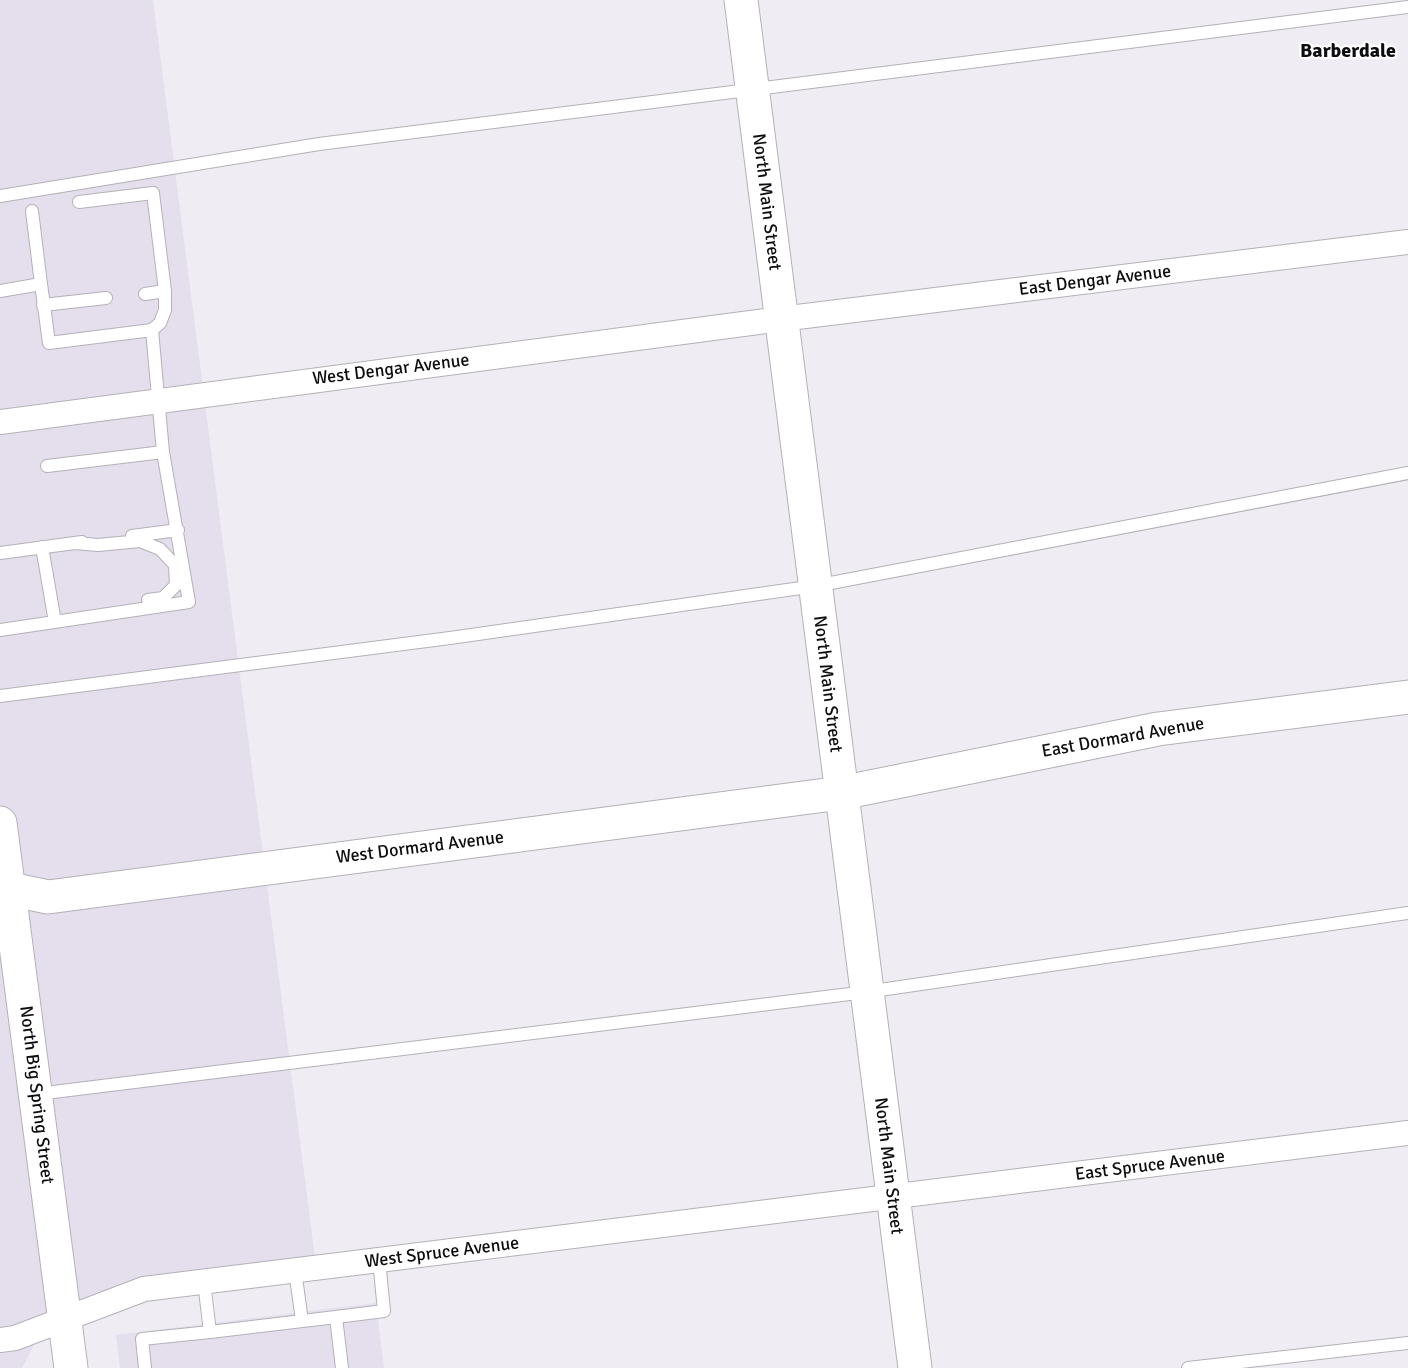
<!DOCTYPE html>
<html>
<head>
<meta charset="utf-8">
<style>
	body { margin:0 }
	canvas { display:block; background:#efecf3 }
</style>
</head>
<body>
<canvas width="1408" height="1368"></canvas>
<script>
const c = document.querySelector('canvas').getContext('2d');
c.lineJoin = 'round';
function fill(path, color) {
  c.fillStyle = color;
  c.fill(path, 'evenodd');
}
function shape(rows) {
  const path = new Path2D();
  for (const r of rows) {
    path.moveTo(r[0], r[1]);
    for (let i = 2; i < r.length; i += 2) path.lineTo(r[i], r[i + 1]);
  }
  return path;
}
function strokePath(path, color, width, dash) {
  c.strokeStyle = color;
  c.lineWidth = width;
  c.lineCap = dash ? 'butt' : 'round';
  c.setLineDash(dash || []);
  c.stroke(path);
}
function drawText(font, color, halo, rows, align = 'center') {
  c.font = font + ' Signika,sans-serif';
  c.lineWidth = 4.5;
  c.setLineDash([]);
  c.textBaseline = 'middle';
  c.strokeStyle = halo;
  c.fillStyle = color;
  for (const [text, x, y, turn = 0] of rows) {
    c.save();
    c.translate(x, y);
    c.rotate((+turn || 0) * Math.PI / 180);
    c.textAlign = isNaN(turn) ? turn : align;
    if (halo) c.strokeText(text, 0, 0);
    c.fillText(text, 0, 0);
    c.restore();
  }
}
fill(shape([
	[0,0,153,0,317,1273,54,1307,22,1368,0,1368],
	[376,1303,384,1368,120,1368,116,1335]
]), '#e4deed');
const lane = shape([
	[0,196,319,144,1408,7],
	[41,284,49,343,152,330,160,323,165,310,165,291,153,193,79,202],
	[0,291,41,284,32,211],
	[145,294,165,291],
	[43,305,106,298],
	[47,466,163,452],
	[132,536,178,530],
	[75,543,98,545,140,541,160,549,175,565,176,585,163,598,148,600],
	[42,547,55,622],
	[0,553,82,542],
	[0,630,189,602,163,452,152,330],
	[0,696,450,638,815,586,1408,473],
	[37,1094,866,992,1408,913],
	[295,1270,302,1321],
	[204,1282,210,1332,336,1317,342,1368],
	[336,1317,384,1311,379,1260],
	[145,1368,142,1339,210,1332],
	[1188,1368,1408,1343]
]);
const street = shape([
	[0,422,781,319,1408,242],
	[0,1340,15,1338,144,1289,1408,1133]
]);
const secondary = shape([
	[741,0,915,1368],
	[0,887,48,897,841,793,1158,729,1408,697]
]);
const highway = shape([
	[0,823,71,1368]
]);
strokePath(lane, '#b4b1b8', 14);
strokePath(street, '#b4b1b8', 26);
strokePath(secondary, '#b4b1b8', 35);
strokePath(highway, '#b4b1b8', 35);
strokePath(lane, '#fff', 12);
strokePath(street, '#fff', 24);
strokePath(secondary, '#fff', 33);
strokePath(highway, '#fff', 33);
drawText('18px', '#0d0c0f', '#fff', [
	["North Main Street",766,202,83],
	["East Dengar Avenue",1095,281,-7],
	["West Dengar Avenue",391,370,-7],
	["North Main Street",827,684,83],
	["East Dormard Avenue",1123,738,-10],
	["West Dormard Avenue",420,848,-7],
	["North Big Spring Street",36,1095,83],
	["North Main Street",888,1166,83],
	["East Spruce Avenue",1150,1166,-7],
	["West Spruce Avenue",442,1253,-7]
]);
drawText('bold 20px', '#0d0c0f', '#fff', [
	["Barberdale",1348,52]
]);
</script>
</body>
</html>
